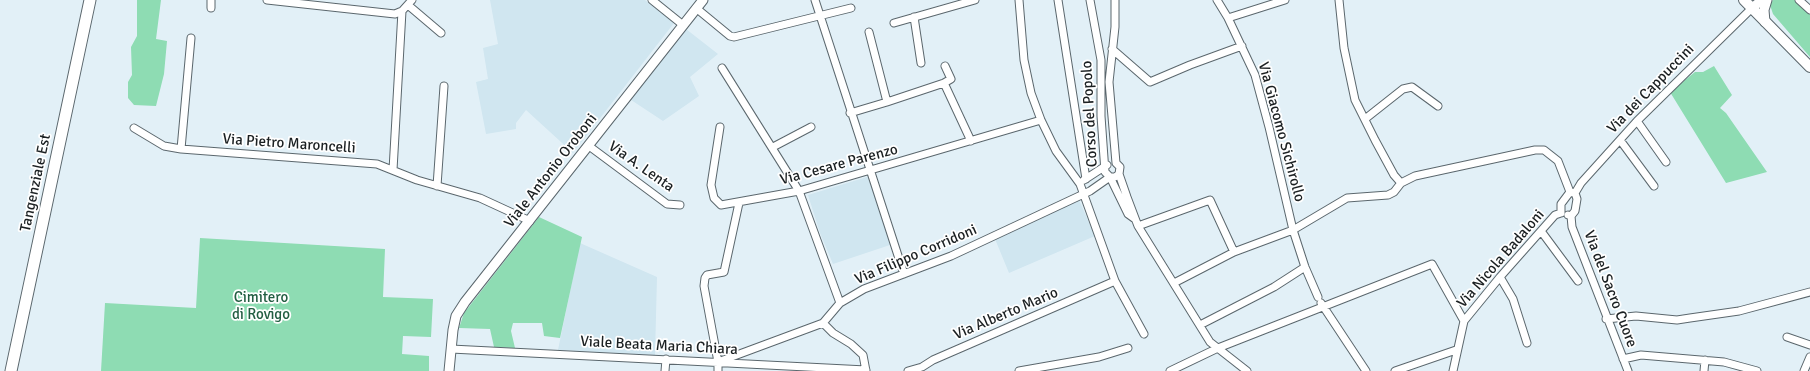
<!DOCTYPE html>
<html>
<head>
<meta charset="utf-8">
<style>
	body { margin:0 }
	canvas { display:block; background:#e2f0f7 }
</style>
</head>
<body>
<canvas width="1810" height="371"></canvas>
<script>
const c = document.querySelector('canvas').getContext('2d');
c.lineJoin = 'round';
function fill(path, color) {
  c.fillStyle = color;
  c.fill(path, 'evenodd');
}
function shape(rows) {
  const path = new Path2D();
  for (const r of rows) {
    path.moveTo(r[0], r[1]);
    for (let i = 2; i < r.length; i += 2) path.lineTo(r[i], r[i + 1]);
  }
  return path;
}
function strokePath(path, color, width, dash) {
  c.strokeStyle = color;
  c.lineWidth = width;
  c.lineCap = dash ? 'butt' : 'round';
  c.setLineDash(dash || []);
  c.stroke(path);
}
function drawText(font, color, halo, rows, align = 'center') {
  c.font = font + ' Signika,sans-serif';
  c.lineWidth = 3.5;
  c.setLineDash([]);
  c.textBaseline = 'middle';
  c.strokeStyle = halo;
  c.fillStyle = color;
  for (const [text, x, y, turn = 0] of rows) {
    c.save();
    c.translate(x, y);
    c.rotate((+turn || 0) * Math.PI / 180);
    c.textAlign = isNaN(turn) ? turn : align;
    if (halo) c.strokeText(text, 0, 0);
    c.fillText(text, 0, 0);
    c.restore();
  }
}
fill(shape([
	[490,0,645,0,674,23,573,153,526,110,516,123,516,129,486,134,476,82,488,79,483,48,498,44],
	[686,29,718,54,690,77,699,96,663,121,625,96],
	[870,176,893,244,833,264,820,233,808,195],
	[1079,200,1095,236,1009,273,995,239],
	[580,243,657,277,655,355,558,350]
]), '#d0e6f0');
fill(shape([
	[137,0,161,0,156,39,167,41,164,74,156,106,134,105,128,98,128,82,132,75,131,47,137,36],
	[1773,0,1797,0,1810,14,1810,57,1773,14,1770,5],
	[1714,66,1732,95,1720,108,1726,113,1767,172,1726,183,1670,92,1695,72,1703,72],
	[539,217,582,237,560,338,544,336,542,323,513,323,511,331,515,348,494,347,490,329,459,328,464,313],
	[200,238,385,249,383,297,433,299,431,337,403,336,402,354,429,356,429,371,101,371,105,303,196,308]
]), '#8edcb3');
const minor = shape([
	[267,0,395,14,402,11,412,0],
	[652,0,683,25],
	[815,0,904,274],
	[1019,0,1024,60,1031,93,1041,120,1056,151,1080,184,1115,281,1144,334],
	[1058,0,1086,179],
	[1090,0,1101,60,1101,116,1105,172,1110,177,1128,214,1135,219],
	[1115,0,1115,27,1109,82,1116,163,1120,167,1119,174,1127,197,1138,226,1210,342,1247,371],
	[1217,0,1228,18,1255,75,1269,127,1293,230,1305,267,1318,297],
	[1339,0,1344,48,1355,100,1375,140,1394,175,1401,183],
	[1799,0,1810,10],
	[408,5,441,33],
	[211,8,211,0],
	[696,8,730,36,734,37,851,8],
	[914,17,921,63],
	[1228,18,1285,0],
	[894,23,975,0],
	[1112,49,1150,82,1190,65,1242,46],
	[722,68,799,191,840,303],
	[944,83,971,141],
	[887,102,944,83,951,79,945,66],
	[850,113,887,102,869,32],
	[1365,119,1403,89,1412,87,1438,106],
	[1637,121,1666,162],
	[720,127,711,185,714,198,721,205,799,191,1041,120],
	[134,128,164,146,181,149,377,164,417,180,480,198,530,221],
	[1620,140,1654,186],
	[589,146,667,204,680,205],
	[773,147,811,127],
	[181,149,191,38],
	[393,170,402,11],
	[1084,180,1107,165],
	[437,186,444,86],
	[1575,193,1581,183,1637,121,1752,8],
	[1561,213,1561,204,1570,192,1574,193],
	[1568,215,1571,216,1575,211,1577,199,1575,193],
	[1571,216,1572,227,1628,371],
	[1138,226,1210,200,1234,252],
	[1541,231,1578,281],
	[1500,277,1513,299,1527,343],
	[1174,283,1234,252,1293,230,1347,198,1388,195,1394,192,1401,183,1415,176,1535,150,1544,150,1558,161,1570,192],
	[1321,303,1366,371],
	[1606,319,1636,316,1677,320,1690,318,1739,311,1810,292],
	[823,323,833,333,851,344,863,355,866,371],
	[1200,325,1274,287,1305,267],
	[1787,337,1810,345],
	[451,349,866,370],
	[1623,359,1641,355,1724,362,1757,371],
	[718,362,823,323,840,303,864,289,951,256,1090,191,1110,177,1115,177,1119,174],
	[665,371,666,359],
	[718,371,718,362,704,286,705,278,707,275,724,272,739,203],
	[908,371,922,367,933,360,1115,281],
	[1019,371,1099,357,1128,348],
	[1170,371,1218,348,1432,264,1464,321],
	[1395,371,1456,350],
	[1453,371,1464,321,1500,277,1555,215,1561,213],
	[1704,371,1705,360],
	[1804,371,1810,357]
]);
const tertiary = shape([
	[1752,8,1762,0],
	[1765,22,1764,10,1767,0],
	[449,371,453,330,456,316,465,302,703,0]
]);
const secondary = shape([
	[1744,0,1810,67]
]);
const primary = shape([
	[11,371,90,0]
]);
strokePath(minor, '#5b676d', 9);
strokePath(tertiary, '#5b676d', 11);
strokePath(secondary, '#5b676d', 12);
strokePath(primary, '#5b676d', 13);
strokePath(minor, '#fff', 7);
strokePath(tertiary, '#fff', 9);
strokePath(secondary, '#fff', 10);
strokePath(primary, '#fff', 11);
drawText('15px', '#1b2022', '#fff', [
	["Via dei Cappuccini",1651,89,-46],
	["Corso del Popolo",1090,114,-93],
	["Via Giacomo Sichirollo",1281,132,75],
	["Via Pietro Maroncelli",289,144,4],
	["Via Cesare Parenzo",839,165,-15],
	["Via A. Lenta",641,167,35],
	["Viale Antonio Oroboni",551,171,-52],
	["Tangenziale Est",36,183,-78],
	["Via Filippo Corridoni",916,255,-23],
	["Via Nicola Badaloni",1501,259,-49],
	["Via del Sacro Cuore",1610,289,69],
	["Via Alberto Mario",1006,314,-23],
	["Viale Beata Maria Chiara",659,346,3]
]);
drawText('15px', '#225e42', '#fff', [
	["Cimitero",261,298],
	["di Rovigo",261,315]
]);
</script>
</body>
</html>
